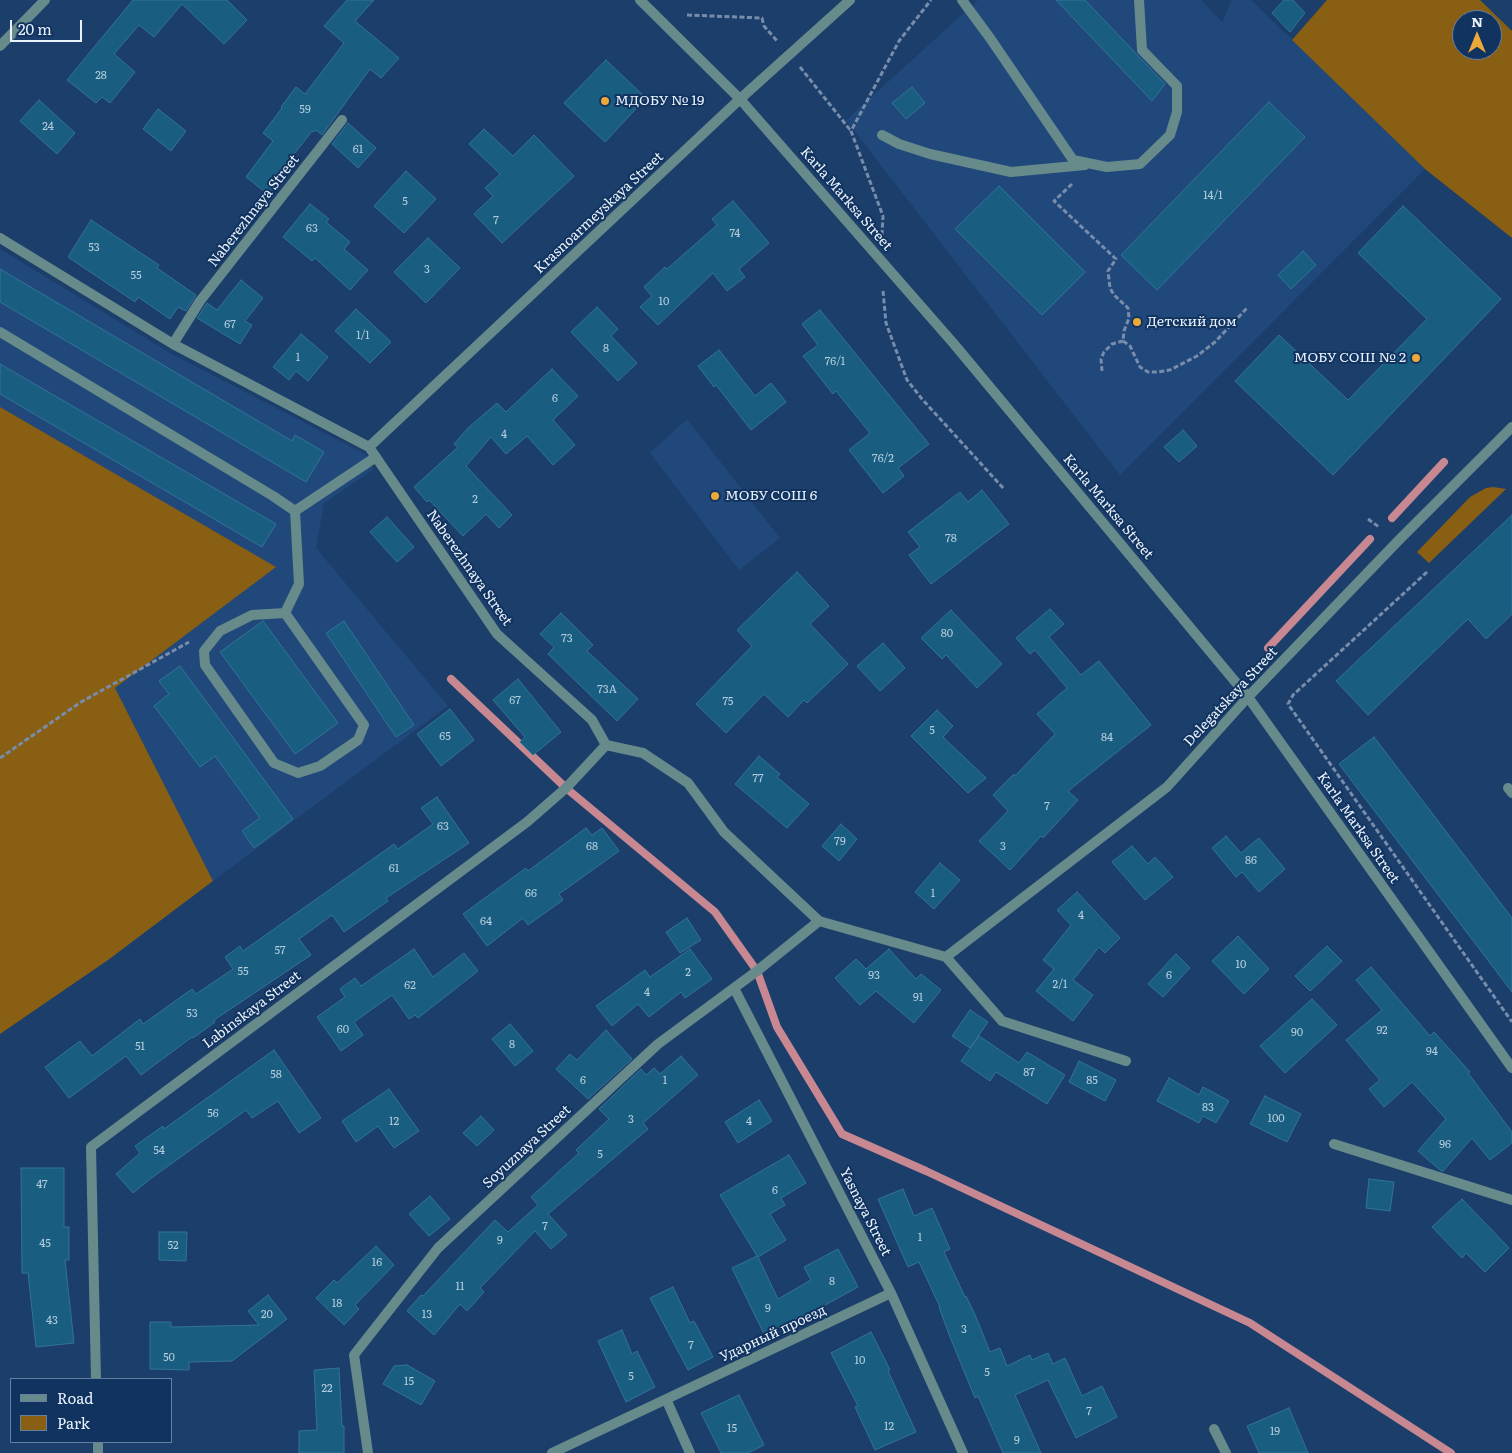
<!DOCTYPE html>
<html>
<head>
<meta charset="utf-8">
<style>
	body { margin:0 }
	#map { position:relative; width:1512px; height:1453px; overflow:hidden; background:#1c3e6b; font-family:Literata,serif }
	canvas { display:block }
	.legend { position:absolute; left:10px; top:1378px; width:162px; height:65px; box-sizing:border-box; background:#11335f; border:1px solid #677f9e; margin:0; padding:6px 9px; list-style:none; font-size:15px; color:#e9f1fc }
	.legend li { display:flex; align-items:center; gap:10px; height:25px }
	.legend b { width:25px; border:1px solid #677f9e }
	.north { position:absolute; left:1452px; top:10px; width:50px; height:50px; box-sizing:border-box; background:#11335f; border:1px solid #677f9e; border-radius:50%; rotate:0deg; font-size:14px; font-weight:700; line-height:20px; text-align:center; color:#e9f1fc }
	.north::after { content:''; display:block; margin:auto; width:18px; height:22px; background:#eba93a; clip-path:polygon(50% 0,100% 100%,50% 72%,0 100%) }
	.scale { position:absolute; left:10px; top:20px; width:72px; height:22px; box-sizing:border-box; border:2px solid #e9f1fc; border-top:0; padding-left:6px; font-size:15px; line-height:18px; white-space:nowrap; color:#e9f1fc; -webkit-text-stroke:4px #11335f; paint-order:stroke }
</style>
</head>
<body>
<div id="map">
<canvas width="1512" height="1453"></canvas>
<ul class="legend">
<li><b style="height:6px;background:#678a8a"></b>Road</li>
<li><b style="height:14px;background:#895f13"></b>Park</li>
</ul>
<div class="north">N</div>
<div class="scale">20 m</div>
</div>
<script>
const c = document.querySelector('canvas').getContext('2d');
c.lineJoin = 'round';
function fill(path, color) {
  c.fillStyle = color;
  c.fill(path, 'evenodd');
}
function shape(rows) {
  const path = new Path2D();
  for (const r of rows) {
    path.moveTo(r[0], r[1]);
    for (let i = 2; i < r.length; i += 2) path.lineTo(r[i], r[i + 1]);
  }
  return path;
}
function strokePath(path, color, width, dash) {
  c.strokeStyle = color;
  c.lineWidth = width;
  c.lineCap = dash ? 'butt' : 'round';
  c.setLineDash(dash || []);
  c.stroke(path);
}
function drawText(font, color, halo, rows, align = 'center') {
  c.font = font + ' Literata,serif';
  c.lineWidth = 4;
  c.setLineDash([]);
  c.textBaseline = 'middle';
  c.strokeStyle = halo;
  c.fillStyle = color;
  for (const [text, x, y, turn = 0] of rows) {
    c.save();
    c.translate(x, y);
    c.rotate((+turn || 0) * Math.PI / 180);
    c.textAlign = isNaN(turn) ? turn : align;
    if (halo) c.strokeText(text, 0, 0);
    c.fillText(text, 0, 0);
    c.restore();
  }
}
fill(shape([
	[978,0,1201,0,1222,22,1232,0,1251,0,1425,169,1120,475,846,120],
	[0,249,170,353,365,454,373,470,324,503,316,548,448,706,213,881,115,688,275,567,0,407],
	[687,419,780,538,739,570,650,453]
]), '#21487b');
fill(shape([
	[1327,0,1480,0,1512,31,1512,238,1425,169,1292,40],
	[1462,20,1492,20,1492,50,1462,50],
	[0,407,276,567,115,688,213,881,108,960,0,1034],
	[1493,487,1506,489,1429,563,1417,552,1470,497,1486,488]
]), '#895f13');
strokePath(shape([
	[1392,518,1444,462],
	[1268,648,1370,539],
	[451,679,566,788,715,912,757,971,777,1027,842,1134,926,1171,1250,1323,1451,1453]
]), '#c78891', 8);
const building = shape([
	[133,0,227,0,247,20,224,44,182,4,154,37,139,25,114,54,135,72,110,103,102,97,96,103,67,80,133,0],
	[347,0,374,0,355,21,399,58,381,78,370,69,322,135,316,130,313,132,312,131,280,172,285,176,269,195,246,177,273,141,263,133,282,108,281,107,296,87,305,94,344,43,324,26,347,0],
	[1056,0,1085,0,1165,84,1152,101,1056,0],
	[1284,0,1293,0,1305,13,1290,32,1272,13,1284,0],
	[606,60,646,98,605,142,564,103,606,60],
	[912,87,925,103,906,119,892,103,912,87],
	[39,100,75,133,57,154,20,121,39,100],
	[1269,102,1305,137,1157,290,1121,255,1269,102],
	[158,109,186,131,171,151,143,129,158,109],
	[348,123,376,148,358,168,332,144,348,123],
	[484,129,513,156,534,135,574,176,502,243,474,214,493,196,485,188,500,174,469,144,484,129],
	[406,171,436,199,404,233,374,206,406,171],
	[999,186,1085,272,1042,315,955,229,999,186],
	[733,201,769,243,739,269,745,277,727,291,713,273,658,325,640,307,652,296,644,287,665,267,667,269,717,225,712,219,733,201],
	[310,204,329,219,326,222,350,242,344,249,368,270,350,290,315,258,312,261,283,237,310,204],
	[1403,206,1501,299,1333,475,1235,381,1279,335,1348,400,1427,319,1358,253,1403,206],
	[91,220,159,265,157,268,196,295,186,311,178,307,170,319,138,297,135,302,68,257,91,220],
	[428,238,460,268,426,303,394,272,428,238],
	[1303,251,1316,265,1291,289,1278,275,1303,251],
	[0,269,292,441,295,435,324,452,306,482,0,302,0,269],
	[241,280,263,298,245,321,252,325,240,344,197,318,207,303,217,310,241,280],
	[597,307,618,329,611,336,637,363,618,381,571,332,597,307],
	[356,309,391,342,370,363,335,331,356,309],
	[820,310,929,444,898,468,904,476,883,493,849,450,870,433,836,391,833,394,803,356,818,345,802,324,820,310],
	[301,334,328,357,308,381,296,371,289,380,273,367,301,334],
	[719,350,755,396,771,383,786,402,751,430,716,385,714,387,698,366,719,350],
	[0,364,276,524,262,547,0,394,0,364],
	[552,369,578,396,553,420,575,445,553,465,527,436,506,454,491,437,466,466,512,515,499,528,486,514,463,536,429,500,427,502,414,487,458,447,454,444,468,428,497,403,506,412,552,369],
	[1183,430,1197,446,1179,462,1164,447,1183,430],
	[982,490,1009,524,931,584,909,555,920,547,908,532,960,492,968,502,982,490],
	[1512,515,1512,614,1486,639,1468,619,1368,715,1336,681,1512,515],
	[387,517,414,547,397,562,370,532,387,517],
	[797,572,829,606,810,624,848,664,807,703,804,700,788,717,764,694,726,733,696,704,752,646,737,630,797,572],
	[1050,609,1064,624,1049,637,1081,675,1099,661,1151,725,1068,791,1078,800,1043,838,1041,836,1010,870,979,841,1008,811,993,795,1014,774,1015,776,1055,734,1037,714,1067,688,1035,650,1030,654,1016,638,1050,609],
	[951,610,1002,664,977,688,946,655,942,659,921,638,951,610],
	[561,613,593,645,587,651,638,699,617,721,548,654,554,647,540,634,561,613],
	[263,621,338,723,295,754,220,652,263,621],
	[344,621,414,725,396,737,326,633,344,621],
	[883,643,905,668,880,691,857,666,883,643],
	[180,666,293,819,254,848,242,831,260,818,215,756,200,767,154,706,169,694,159,681,180,666],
	[518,679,561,732,533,755,520,742,525,737,493,700,518,679],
	[450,709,474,740,441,766,417,734,450,709],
	[937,710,953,726,943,737,986,778,968,793,911,736,937,710],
	[1374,737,1512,918,1512,992,1339,764,1374,737],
	[759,756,780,774,777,777,809,804,787,828,735,784,759,756],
	[437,797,469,843,386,898,388,901,344,932,332,915,299,939,311,955,214,1020,215,1022,193,1038,192,1037,141,1075,126,1056,69,1098,45,1067,80,1041,92,1056,140,1019,143,1024,192,989,196,994,233,969,225,957,240,946,243,951,394,844,398,849,433,824,421,808,437,797],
	[841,824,857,839,839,861,822,846,841,824],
	[586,828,592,835,602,828,619,851,559,894,563,900,528,925,523,918,487,946,463,914,526,868,528,871,586,828],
	[1226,836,1241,853,1259,838,1285,869,1259,892,1242,872,1236,877,1212,848,1226,836],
	[1132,846,1148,864,1155,857,1173,877,1145,900,1112,862,1132,846],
	[940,863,960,880,934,909,915,892,940,863],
	[1077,892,1120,938,1105,953,1099,947,1073,980,1093,995,1073,1021,1036,991,1054,969,1043,960,1071,925,1057,910,1077,892],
	[687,918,701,940,680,953,666,932,687,918],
	[1238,936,1269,969,1244,994,1212,961,1238,936],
	[1327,946,1342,961,1310,991,1295,976,1327,946],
	[414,949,433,977,464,953,478,971,418,1018,415,1015,409,1019,392,995,354,1022,363,1035,341,1051,317,1017,345,997,340,989,355,978,361,986,414,949],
	[690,949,712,979,685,998,681,992,649,1017,638,1004,612,1026,596,1006,645,970,650,977,690,949],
	[889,949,916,979,921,974,941,990,914,1023,876,991,860,1005,835,978,856,959,866,969,889,949],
	[1176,954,1190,968,1163,997,1148,984,1176,954],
	[1371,967,1430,1036,1434,1032,1470,1072,1468,1073,1512,1132,1512,1143,1490,1160,1472,1138,1443,1171,1440,1170,1418,1151,1446,1119,1412,1082,1384,1107,1369,1089,1380,1080,1346,1040,1382,1010,1356,980,1371,967],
	[1312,999,1337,1025,1285,1073,1260,1046,1312,999],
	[970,1010,988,1022,970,1048,952,1036,970,1010],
	[510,1024,533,1051,515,1066,492,1039,510,1024],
	[606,1030,632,1059,588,1099,556,1069,570,1054,577,1060,606,1030],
	[979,1036,1019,1063,1027,1052,1065,1075,1047,1104,996,1072,990,1081,961,1061,979,1036],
	[274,1050,321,1118,299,1133,278,1101,252,1118,246,1110,150,1179,133,1193,116,1174,140,1153,135,1146,163,1126,164,1129,274,1050],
	[681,1056,698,1075,643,1123,648,1129,548,1214,567,1235,551,1249,535,1231,480,1288,484,1292,467,1311,460,1304,434,1335,407,1311,421,1295,423,1296,495,1220,508,1232,538,1205,531,1197,579,1153,576,1150,609,1119,599,1109,641,1069,646,1075,654,1068,660,1074,681,1056],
	[1079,1061,1116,1080,1105,1101,1069,1082,1079,1061],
	[1169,1078,1199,1095,1203,1087,1229,1101,1216,1123,1203,1116,1199,1123,1157,1101,1169,1078],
	[389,1089,419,1131,394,1148,378,1126,356,1142,342,1121,389,1089],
	[1265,1096,1301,1114,1287,1142,1250,1124,1265,1096],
	[759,1100,772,1121,738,1143,725,1122,759,1100],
	[481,1116,494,1130,477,1146,463,1133,481,1116],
	[789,1155,806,1183,781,1198,785,1205,770,1214,786,1240,758,1257,778,1299,811,1280,804,1267,838,1249,858,1287,818,1309,764,1334,732,1268,757,1256,720,1195,789,1155],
	[21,1168,64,1168,64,1227,69,1227,69,1260,65,1260,74,1343,36,1347,28,1273,22,1273,21,1168],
	[1369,1179,1394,1182,1390,1211,1366,1208,1369,1179],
	[903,1189,914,1216,932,1208,950,1249,944,1252,965,1297,966,1296,976,1317,990,1352,1000,1348,1007,1366,1030,1355,1032,1360,1048,1353,1053,1364,1065,1358,1082,1396,1102,1386,1117,1417,1076,1438,1048,1380,1015,1395,1041,1453,1003,1453,978,1396,975,1398,950,1337,939,1307,940,1307,919,1262,908,1267,878,1199,903,1189],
	[430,1196,450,1219,429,1236,409,1214,430,1196],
	[1462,1199,1509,1248,1485,1272,1466,1253,1462,1258,1432,1227,1462,1199],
	[159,1232,187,1232,186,1261,159,1260,159,1232],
	[376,1246,394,1265,355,1305,359,1309,344,1325,316,1298,334,1280,337,1283,376,1246],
	[673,1287,690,1323,694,1321,713,1357,688,1370,650,1298,673,1287],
	[268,1295,287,1319,232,1361,189,1362,189,1370,150,1369,150,1322,171,1322,171,1327,259,1325,248,1311,268,1295],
	[622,1330,632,1354,637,1351,655,1387,626,1402,598,1341,622,1330],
	[871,1332,890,1370,888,1371,916,1432,875,1450,855,1407,858,1406,831,1353,871,1332],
	[407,1365,435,1381,421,1405,383,1384,394,1366,407,1365],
	[339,1368,342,1426,344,1426,344,1453,299,1453,299,1431,317,1430,314,1370,339,1368],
	[739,1395,764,1445,748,1453,721,1453,701,1413,739,1395],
	[1289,1408,1308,1453,1259,1453,1247,1426,1289,1408]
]);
fill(building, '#195e81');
strokePath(building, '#327398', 1);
strokePath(shape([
	[687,15,762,18,764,26,778,42],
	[800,67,851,131],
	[1072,184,1054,201,1116,259,1108,271,1110,288,1114,295,1128,308,1129,318,1124,331,1123,341,1130,346,1140,367,1148,372,1158,372,1170,370,1197,356,1215,342,1247,308],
	[882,235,883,216,851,131,899,41,931,0],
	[883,291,886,323,907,380,922,399,1004,489],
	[1102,371,1101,359,1104,352,1112,344,1123,341],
	[1368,519,1379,527],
	[1427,572,1293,695,1288,704,1512,1022],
	[0,758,81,702,189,642]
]), '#778dab', 3, [5, 2.5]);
strokePath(shape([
	[962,0,990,38,1073,160,1107,167,1140,164,1170,135,1177,112,1177,86,1142,50,1139,0],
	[882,135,899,144,930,154,1011,172,1085,165],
	[0,332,273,496,295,511,299,584,285,613],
	[295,511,376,457],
	[285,613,364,725,358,740,320,766,298,773,274,763,205,665,204,651,220,631,252,615,285,613],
	[1508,788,1512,793]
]), '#678a8a', 10);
strokePath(shape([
	[640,0,740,99,954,344,1248,697,1512,1068],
	[0,46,45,0],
	[0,238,173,344,369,447,497,634,592,720,606,745,643,753,688,783,724,832,819,921,946,957,1002,1021,1126,1061],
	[173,344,200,301,342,120],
	[369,447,740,99,850,0],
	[946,957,1167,787,1248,697,1397,542,1512,427],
	[734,988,891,1293,963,1453],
	[1334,1144,1512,1200],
	[96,1379,91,1147,527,822,566,788,606,745],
	[666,1399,690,1453],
	[1214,1429,1226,1453],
	[98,1442,98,1453],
	[368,1453,354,1355,438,1248,658,1044,757,971,819,921],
	[552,1453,891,1293]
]), '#678a8a', 10);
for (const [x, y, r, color] of [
	[605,101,5,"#eba93a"],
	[1137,322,5,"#eba93a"],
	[1416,358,5,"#eba93a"],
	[715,496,5,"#eba93a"]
]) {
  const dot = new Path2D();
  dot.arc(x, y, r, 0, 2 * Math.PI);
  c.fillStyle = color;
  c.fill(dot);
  strokePath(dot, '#11335f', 2);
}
drawText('11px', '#b5ccdd', null, [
	["28",101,76],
	["59",305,110],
	["24",48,127],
	["61",358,150],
	["14/1",1213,196],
	["5",405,202],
	["7",496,221],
	["63",312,229],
	["74",735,234],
	["53",94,248],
	["3",427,270],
	["55",136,276],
	["10",664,302],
	["67",230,325],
	["1/1",363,336],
	["8",606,349],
	["1",298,358],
	["76/1",835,362],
	["6",555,399],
	["4",504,435],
	["76/2",883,459],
	["2",475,500],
	["78",951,539],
	["80",947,634],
	["73",567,639],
	["73А",607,690],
	["67",515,701],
	["75",728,702],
	["5",932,731],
	["65",445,737],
	["84",1107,738],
	["77",758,779],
	["7",1047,807],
	["63",443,827],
	["79",840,842],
	["68",592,847],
	["3",1003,847],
	["86",1251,861],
	["61",394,869],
	["66",531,894],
	["1",933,894],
	["4",1081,916],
	["64",486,922],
	["57",280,951],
	["10",1241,965],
	["55",243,972],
	["2",688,973],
	["93",874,976],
	["6",1169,976],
	["2/1",1060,985],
	["62",410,986],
	["4",647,993],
	["91",918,998],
	["53",192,1014],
	["60",343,1030],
	["92",1382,1031],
	["90",1297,1033],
	["8",512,1045],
	["51",140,1047],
	["94",1432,1052],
	["87",1029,1073],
	["58",276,1075],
	["6",583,1081],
	["1",665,1081],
	["85",1092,1081],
	["83",1208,1108],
	["56",213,1114],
	["100",1276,1119],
	["3",631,1120],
	["12",394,1122],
	["4",749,1122],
	["96",1445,1145],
	["54",159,1151],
	["5",600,1155],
	["47",42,1185],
	["6",775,1191],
	["7",545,1227],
	["1",920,1238],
	["9",500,1241],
	["45",45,1244],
	["52",173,1246],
	["16",377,1263],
	["8",832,1282],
	["11",460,1287],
	["18",337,1304],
	["9",768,1309],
	["20",267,1315],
	["13",427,1315],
	["43",52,1321],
	["3",964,1330],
	["7",691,1346],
	["50",169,1358],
	["10",860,1361],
	["5",987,1373],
	["5",631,1377],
	["15",409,1382],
	["22",327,1389],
	["7",1089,1412],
	["12",889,1427],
	["15",732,1429],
	["19",1275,1432],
	["9",1017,1441]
]);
drawText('14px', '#e9f1fc', '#11335f', [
	["МДОБУ № 19",615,101],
	["Детский дом",1147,322],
	["МОБУ СОШ № 2",1406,358,"right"],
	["МОБУ СОШ 6",725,496]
], 'left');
drawText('14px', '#e9f1fc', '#11335f', [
	["Karla Marksa Street",846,199,49],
	["Naberezhnaya Street",254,211,-52],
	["Krasnoarmeyskaya Street",599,213,-43],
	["Karla Marksa Street",1108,507,50],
	["Naberezhnaya Street",469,568,55],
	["Delegatskaya Street",1231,697,-47],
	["Karla Marksa Street",1358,828,55],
	["Labinskaya Street",252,1010,-37],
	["Soyuznaya Street",527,1147,-43],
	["Yasnaya Street",865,1212,63],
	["Ударный проезд",773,1334,-25]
]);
</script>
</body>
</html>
